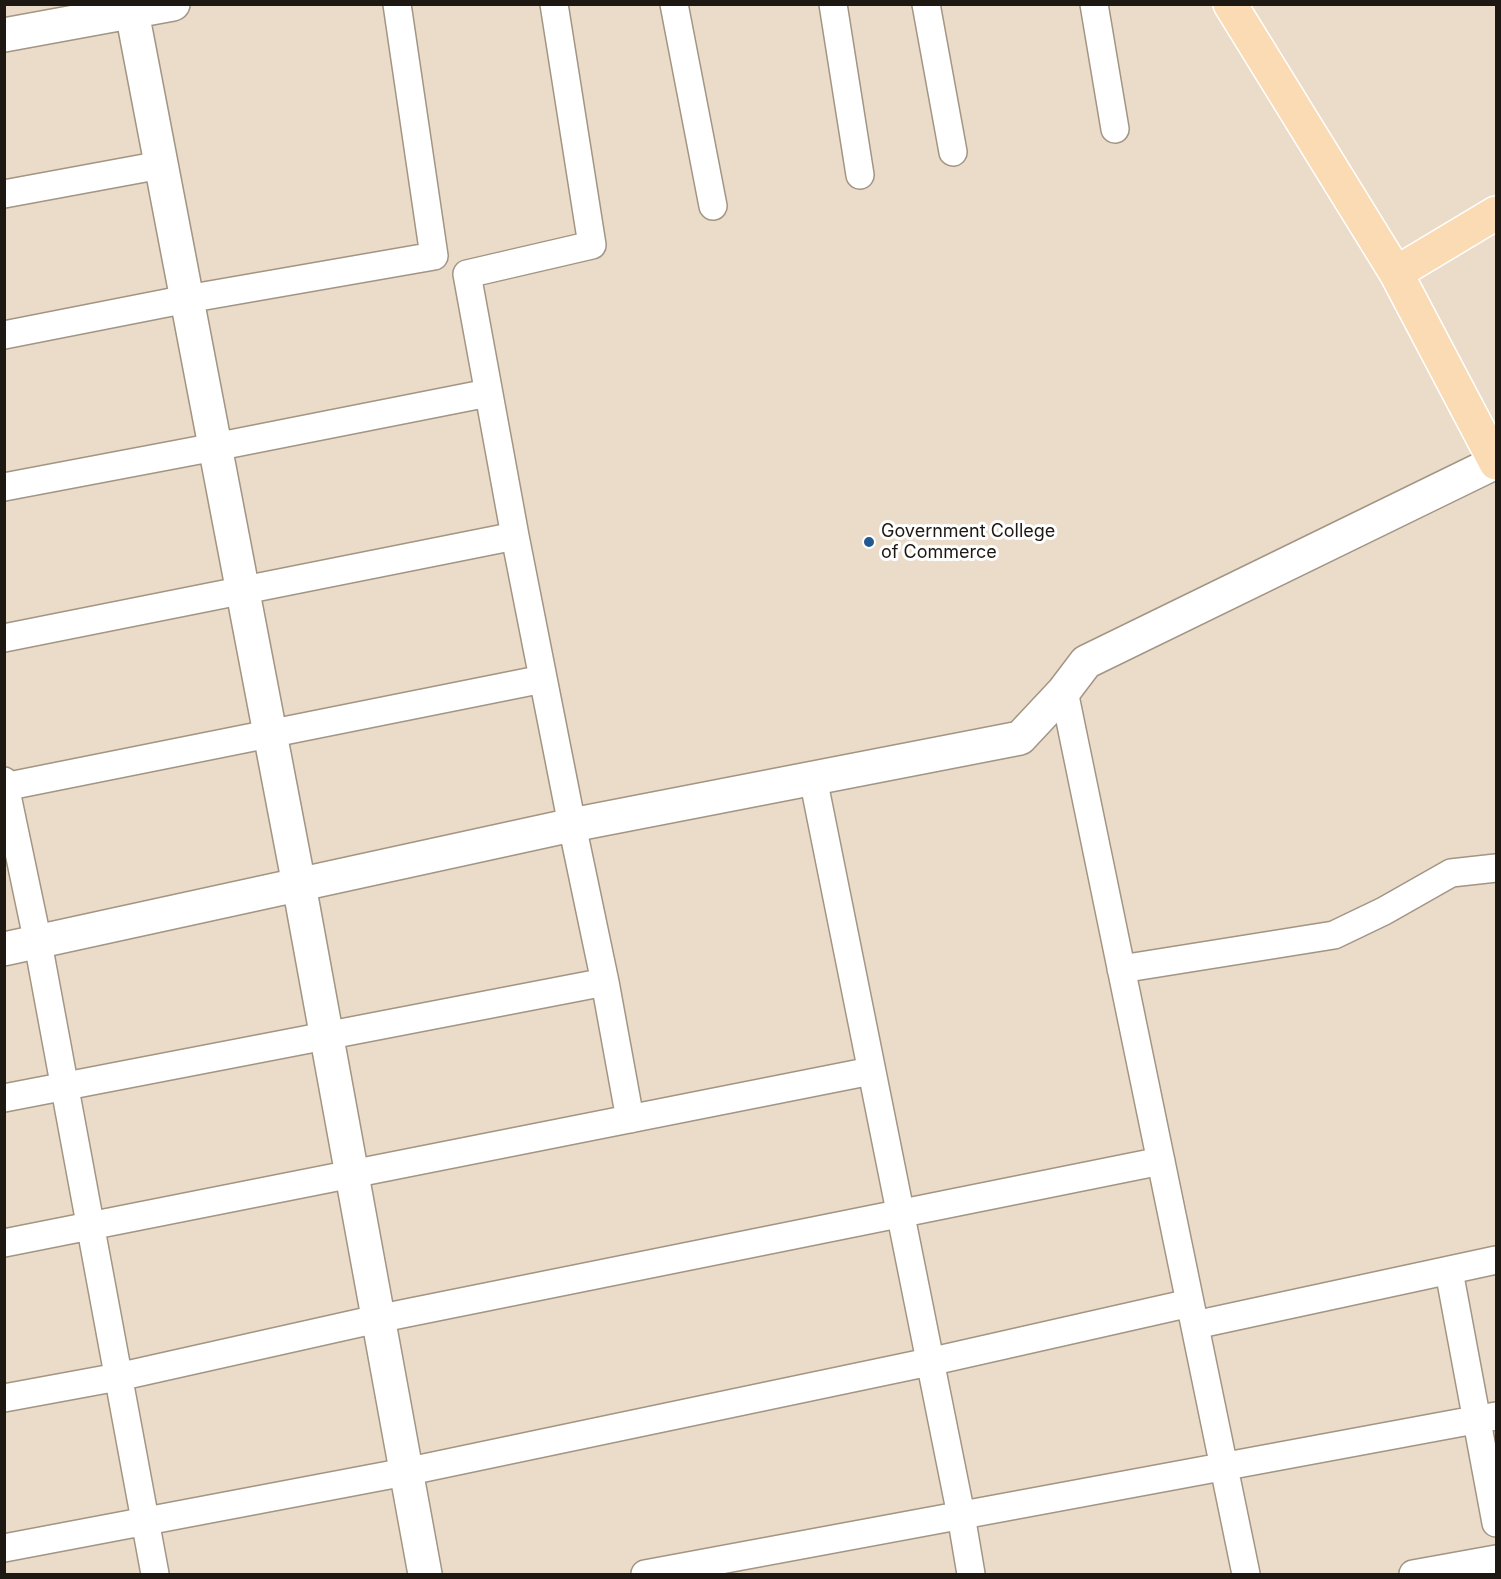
<!DOCTYPE html>
<html>
<head>
<meta charset="utf-8">
<style>
	body { margin:0 }
	#map { position:relative; width:1501px; height:1579px; overflow:hidden; background:#ebdcca; font-family:Inter,sans-serif }
	canvas { display:block }
	.frame { position:absolute; inset:0; border:6px solid #1d1811; pointer-events:none }
</style>
</head>
<body>
<div id="map">
<canvas width="1501" height="1579"></canvas>
<div class="frame"></div>
</div>
<script>
const c = document.querySelector('canvas').getContext('2d');
c.lineJoin = 'round';
function shape(rows) {
  const path = new Path2D();
  for (const r of rows) {
    path.moveTo(r[0], r[1]);
    for (let i = 2; i < r.length; i += 2) path.lineTo(r[i], r[i + 1]);
  }
  return path;
}
function strokePath(path, color, width, dash) {
  c.strokeStyle = color;
  c.lineWidth = width;
  c.lineCap = dash ? 'butt' : 'round';
  c.setLineDash(dash || []);
  c.stroke(path);
}
function drawText(font, color, halo, rows, align = 'center') {
  c.font = font + ' Inter,sans-serif';
  c.lineWidth = 6;
  c.setLineDash([]);
  c.textBaseline = 'middle';
  c.strokeStyle = halo;
  c.fillStyle = color;
  for (const [text, x, y, turn = 0] of rows) {
    c.save();
    c.translate(x, y);
    c.rotate((+turn || 0) * Math.PI / 180);
    c.textAlign = isNaN(turn) ? turn : align;
    if (halo) c.strokeText(text, 0, 0);
    c.fillText(text, 0, 0);
    c.restore();
  }
}
const minor = shape([
	[554,4,592,245,467,274,515,536,572,825,605,982,630,1119],
	[674,4,713,206],
	[833,4,860,175],
	[926,4,953,152],
	[1094,4,1115,129],
	[4,194,161,165],
	[4,335,187,299,434,256,397,4],
	[4,487,215,447,488,393],
	[4,638,515,536],
	[1064,691,1246,1574],
	[813,778,961,1515,971,1574],
	[4,781,38,943,155,1574],
	[4,787,543,679],
	[1121,969,1334,935,1384,911,1451,873,1496,868],
	[4,1098,605,982],
	[4,1243,871,1071],
	[1449,1271,1496,1523],
	[1195,1325,1496,1260],
	[4,1398,118,1377,377,1319,1161,1161],
	[4,1548,405,1472,929,1362,1190,1303],
	[645,1574,1496,1416],
	[1413,1574,1496,1559]
]);
const tertiary = shape([
	[132,12,299,885,425,1574],
	[4,35,173,4],
	[4,949,572,825,1020,738,1064,691,1086,662,1496,462]
]);
const primary = shape([
	[1230,4,1396,273,1496,463],
	[1396,273,1496,213]
]);
strokePath(minor, '#a39584', 30);
strokePath(tertiary, '#a39584', 36);
strokePath(primary, '#fff', 36);
strokePath(minor, '#fff', 27);
strokePath(tertiary, '#fff', 33);
strokePath(primary, '#fadbb3', 33);
for (const [x, y, r, color] of [
	[869,542,6,"#235991"]
]) {
  const dot = new Path2D();
  dot.arc(x, y, r, 0, 2 * Math.PI);
  c.fillStyle = color;
  c.fill(dot);
  strokePath(dot, '#fff', 2);
}
drawText('18px', '#1d1811', '#fff', [
	["Government College",881,532],
	["of Commerce",881,553]
], 'left');
</script>
</body>
</html>
